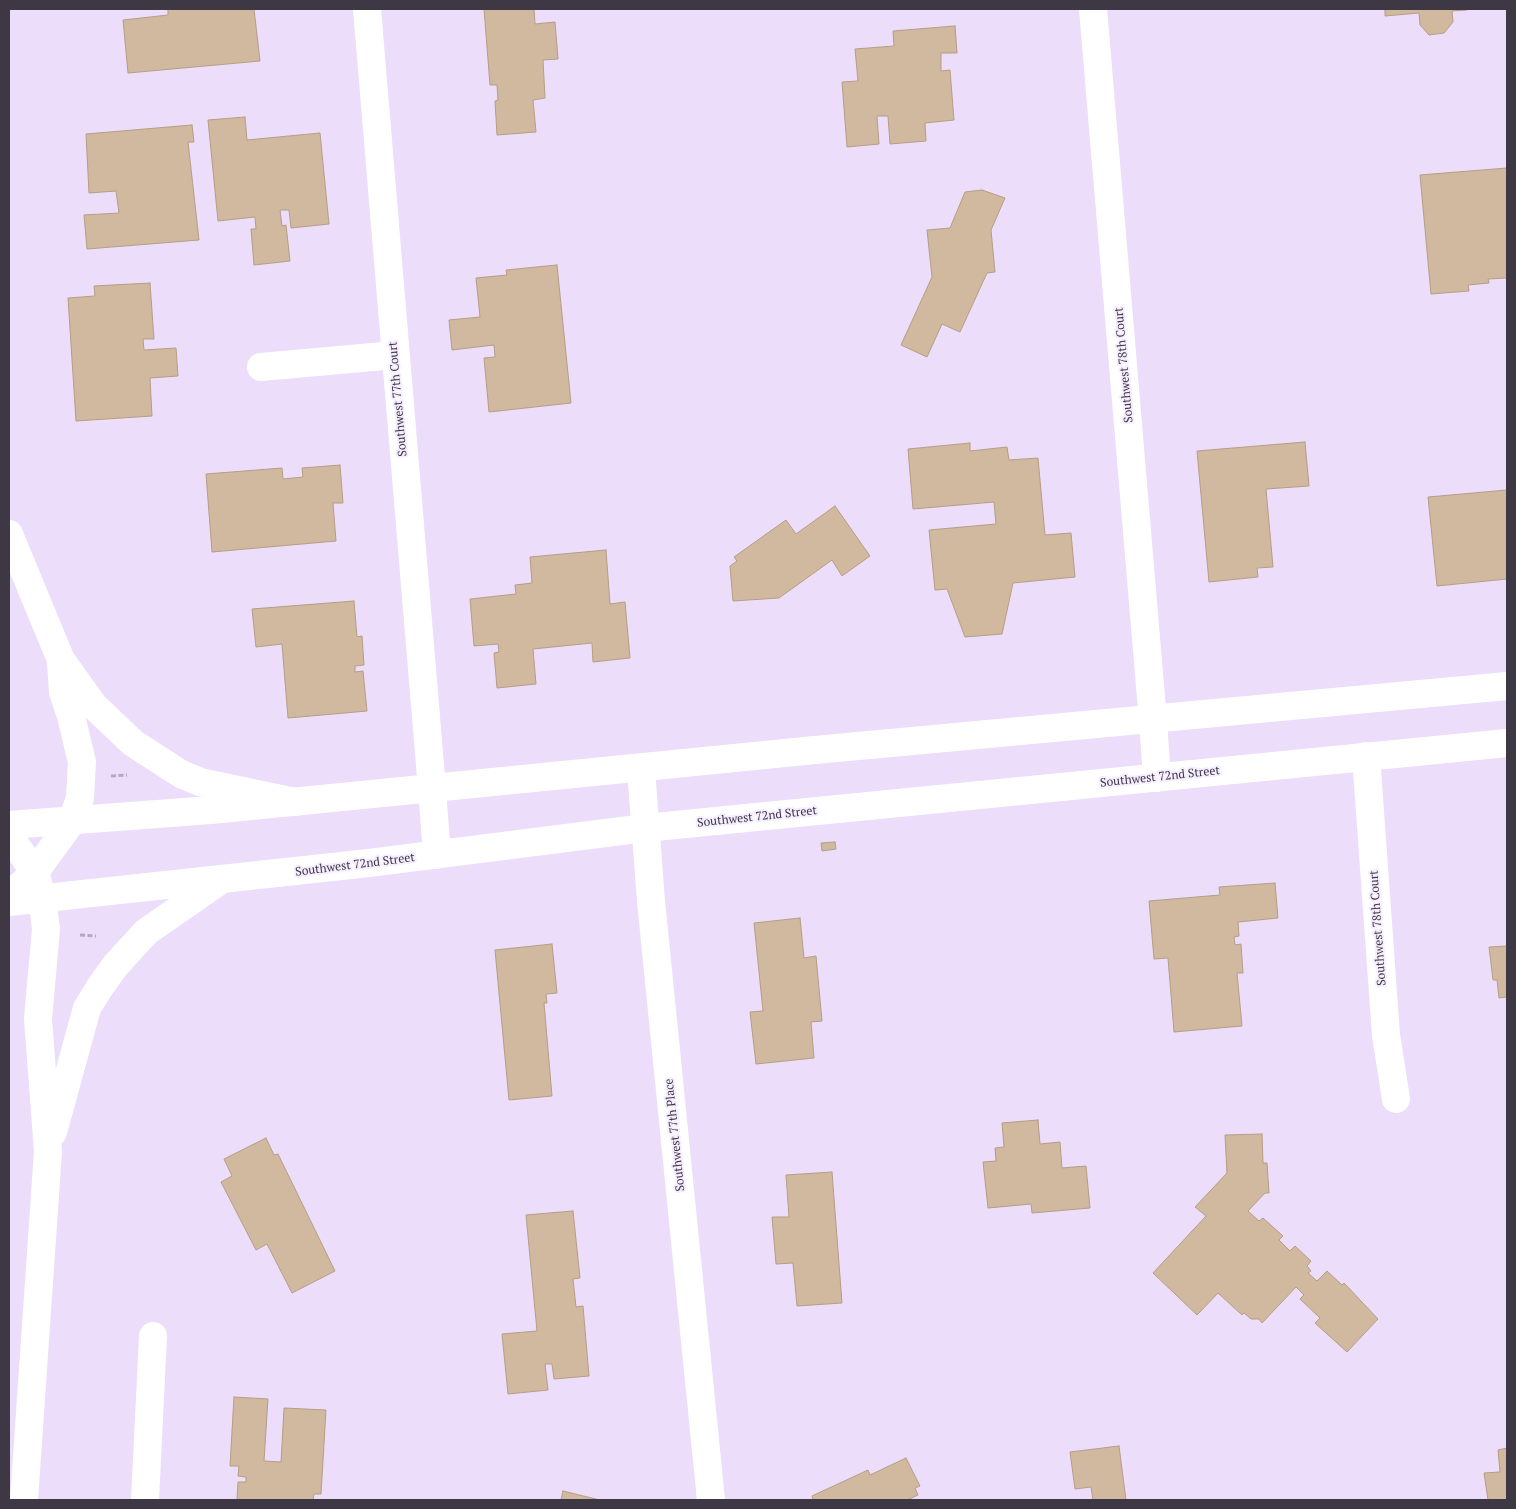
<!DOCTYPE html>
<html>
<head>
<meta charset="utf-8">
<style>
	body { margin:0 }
	#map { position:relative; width:1516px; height:1509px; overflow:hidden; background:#ecddfb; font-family:"PT Serif",serif }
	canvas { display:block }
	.frame { position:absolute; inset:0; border:10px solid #3e3844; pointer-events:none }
</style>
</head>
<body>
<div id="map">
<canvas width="1516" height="1509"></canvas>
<div class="frame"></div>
</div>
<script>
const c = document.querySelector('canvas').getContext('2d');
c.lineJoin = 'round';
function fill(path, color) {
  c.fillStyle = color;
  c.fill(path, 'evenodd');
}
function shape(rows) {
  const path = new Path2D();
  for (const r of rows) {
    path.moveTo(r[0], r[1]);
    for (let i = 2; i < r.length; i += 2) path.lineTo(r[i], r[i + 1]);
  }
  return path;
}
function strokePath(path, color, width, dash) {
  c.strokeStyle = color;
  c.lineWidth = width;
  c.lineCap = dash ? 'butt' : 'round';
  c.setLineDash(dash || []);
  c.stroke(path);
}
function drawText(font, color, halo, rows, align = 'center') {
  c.font = font + ' "PT Serif",serif';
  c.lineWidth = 4;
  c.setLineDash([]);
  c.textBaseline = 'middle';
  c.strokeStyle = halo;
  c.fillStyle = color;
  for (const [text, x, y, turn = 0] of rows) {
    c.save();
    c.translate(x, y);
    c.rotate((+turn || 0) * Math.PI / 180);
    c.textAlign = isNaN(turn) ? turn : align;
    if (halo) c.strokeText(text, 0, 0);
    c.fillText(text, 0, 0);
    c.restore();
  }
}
const building = shape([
	[168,9,254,9,260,61,128,73,123,20,168,15,168,9],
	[484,9,534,9,535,24,555,22,558,59,543,60,545,98,533,100,536,132,497,135,495,101,498,100,497,85,490,85,484,9],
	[1385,9,1467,9,1467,10,1452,11,1453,22,1444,33,1429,35,1420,25,1419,13,1385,16,1385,9],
	[955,26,957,53,941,53,941,71,950,70,954,120,925,123,926,141,890,144,888,116,877,116,879,144,847,147,842,82,858,81,855,49,894,46,893,31,955,26],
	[245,117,247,140,320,133,329,224,291,228,289,210,280,210,282,226,286,225,290,261,254,265,251,229,256,229,255,217,218,221,208,120,245,117],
	[192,125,194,142,188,142,199,240,87,249,84,215,119,213,116,191,89,193,86,134,192,125],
	[1507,168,1507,278,1488,279,1489,283,1468,285,1469,291,1431,294,1420,175,1507,168],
	[982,190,1005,198,991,230,995,272,987,273,960,332,942,324,927,357,901,345,932,277,927,230,950,228,965,192,982,190],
	[557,265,571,403,489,412,484,358,495,357,494,345,452,350,449,320,480,317,476,278,507,275,506,270,557,265],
	[150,283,154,339,143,339,144,350,176,348,178,376,150,378,152,416,76,421,68,298,95,296,94,286,150,283],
	[1305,442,1309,486,1266,489,1273,567,1257,568,1258,577,1209,582,1197,451,1305,442],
	[970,443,970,451,1007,447,1009,460,1038,458,1045,535,1071,533,1075,577,1013,583,1002,634,965,637,947,589,935,590,929,530,996,524,994,502,913,509,908,449,970,443],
	[340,465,343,503,333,503,336,541,212,552,206,474,282,468,283,479,303,477,302,468,340,465],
	[1507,490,1507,579,1437,586,1428,497,1507,490],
	[835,506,870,556,842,576,832,560,779,598,733,601,730,566,737,561,734,557,786,520,796,534,835,506],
	[606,550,610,604,625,602,630,658,593,662,592,643,533,649,536,684,497,688,494,653,499,652,498,644,474,646,470,599,516,594,515,585,532,583,530,557,606,550],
	[354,601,357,637,362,636,364,665,355,666,355,672,363,671,367,711,288,718,282,644,256,647,252,609,354,601],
	[835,842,836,849,822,851,821,843,835,842],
	[1275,883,1278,918,1238,922,1239,936,1234,937,1235,945,1241,944,1243,973,1237,973,1242,1026,1174,1032,1168,958,1154,959,1149,901,1220,895,1219,887,1275,883],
	[800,918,804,958,816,956,822,1021,811,1022,814,1058,756,1064,750,1012,763,1011,754,923,800,918],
	[552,944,557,993,546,994,547,1003,544,1003,552,1096,509,1100,495,950,552,944],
	[1507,946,1507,997,1499,998,1497,980,1493,980,1489,947,1507,946],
	[1038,1120,1040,1144,1060,1142,1062,1168,1086,1166,1090,1208,1032,1213,1031,1204,988,1208,983,1162,996,1161,995,1148,1004,1147,1002,1123,1038,1120],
	[1262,1134,1263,1163,1267,1163,1269,1193,1265,1193,1248,1211,1259,1221,1263,1218,1283,1236,1279,1240,1290,1251,1295,1246,1311,1261,1307,1266,1311,1271,1308,1273,1317,1281,1327,1271,1342,1285,1344,1283,1378,1319,1347,1352,1315,1323,1320,1318,1300,1299,1304,1295,1296,1287,1262,1323,1259,1319,1251,1319,1244,1313,1242,1315,1218,1293,1197,1315,1153,1273,1206,1216,1195,1207,1227,1173,1225,1135,1262,1134],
	[266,1138,274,1155,278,1154,335,1271,292,1293,267,1244,256,1250,221,1182,232,1176,224,1159,266,1138],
	[832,1172,842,1303,797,1306,793,1263,776,1264,772,1217,789,1217,786,1175,832,1172],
	[573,1211,580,1278,573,1279,576,1307,583,1306,589,1376,554,1379,552,1364,545,1364,548,1390,508,1394,502,1334,537,1331,526,1215,573,1211],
	[234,1397,268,1399,264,1461,281,1462,284,1408,326,1410,321,1494,314,1494,313,1500,237,1500,238,1482,246,1482,246,1477,238,1476,239,1466,230,1466,234,1397],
	[1119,1446,1126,1500,1093,1500,1091,1487,1075,1489,1070,1452,1119,1446],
	[1507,1448,1507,1500,1488,1500,1484,1473,1500,1472,1498,1450,1507,1448],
	[906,1458,920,1486,915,1488,918,1495,907,1500,813,1500,812,1496,868,1470,870,1475,906,1458],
	[563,1491,600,1500,561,1500,563,1491]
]);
fill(building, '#d1b9a0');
strokePath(building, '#b59d85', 1);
strokePath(shape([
	[111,776,127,775],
	[80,935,96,936]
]), '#b5a9c1', 3, [5, 2.5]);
strokePath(shape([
	[367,9,432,789],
	[1093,9,1153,721],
	[261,367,395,355],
	[1366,756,1386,1035,1396,1099],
	[641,769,651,901,711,1500],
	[145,1500,153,1336]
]), '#fff', 28);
strokePath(shape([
	[1153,721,1157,778],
	[432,789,437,855],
	[9,825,211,810,815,750,1507,686],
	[9,902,369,863,645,828,1507,743]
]), '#fff', 28);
strokePath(shape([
	[9,534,61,660,94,706,133,743,181,774,200,782,295,802],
	[9,836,35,872,42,898,46,929,38,1019,48,1151,24,1500],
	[9,896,35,872,72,821,80,798,82,762,71,716,63,692,61,662],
	[53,1132,87,1008,100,987,115,966,146,932,221,880]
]), '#fff', 28);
drawText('12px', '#3e3844', '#f6edff', [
	["Southwest 78th Court",1124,365,-95],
	["Southwest 77th Court",398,399,-95],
	["Southwest 72nd Street",1160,777,-6],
	["Southwest 72nd Street",757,817,-6],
	["Southwest 72nd Street",355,865,-7],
	["Southwest 78th Court",1378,928,-94],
	["Southwest 77th Place",675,1135,-96]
]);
</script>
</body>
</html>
